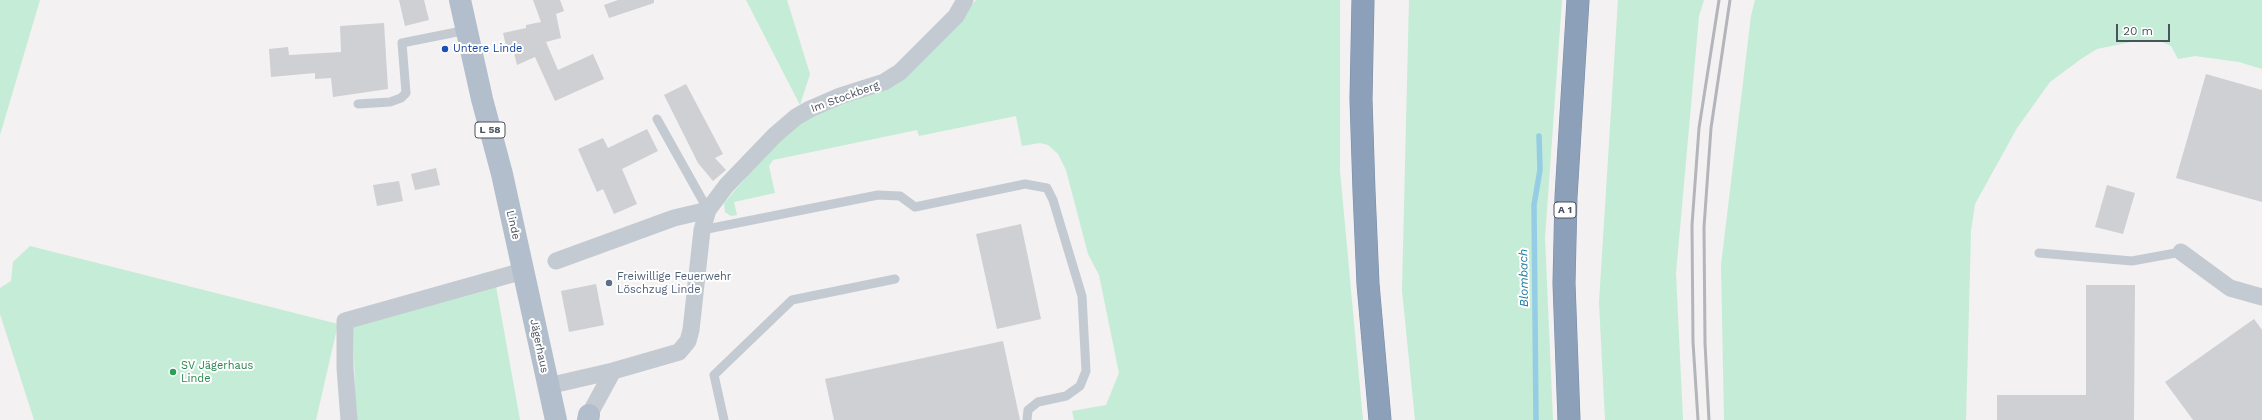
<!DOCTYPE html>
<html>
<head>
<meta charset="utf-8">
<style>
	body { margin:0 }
	#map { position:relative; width:2262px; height:420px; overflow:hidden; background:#f3f1f1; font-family:"Work Sans",sans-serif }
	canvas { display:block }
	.scale { position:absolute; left:2116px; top:24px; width:54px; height:18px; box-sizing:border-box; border:2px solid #4a525c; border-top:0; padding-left:5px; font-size:12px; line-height:14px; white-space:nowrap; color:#4a525c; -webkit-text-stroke:3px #fff; paint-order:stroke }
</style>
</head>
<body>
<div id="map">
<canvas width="2262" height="420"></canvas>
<div class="scale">20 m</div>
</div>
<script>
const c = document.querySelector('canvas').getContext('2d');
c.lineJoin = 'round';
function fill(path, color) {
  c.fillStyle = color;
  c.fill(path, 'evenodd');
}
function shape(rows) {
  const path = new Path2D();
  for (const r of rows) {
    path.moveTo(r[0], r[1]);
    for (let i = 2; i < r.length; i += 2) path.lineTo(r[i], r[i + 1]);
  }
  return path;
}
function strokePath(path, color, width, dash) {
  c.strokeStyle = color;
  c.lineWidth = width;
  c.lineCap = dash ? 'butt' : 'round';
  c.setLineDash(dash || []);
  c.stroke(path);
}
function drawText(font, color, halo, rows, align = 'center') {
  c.font = font + ' "Work Sans",sans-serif';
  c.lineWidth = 4;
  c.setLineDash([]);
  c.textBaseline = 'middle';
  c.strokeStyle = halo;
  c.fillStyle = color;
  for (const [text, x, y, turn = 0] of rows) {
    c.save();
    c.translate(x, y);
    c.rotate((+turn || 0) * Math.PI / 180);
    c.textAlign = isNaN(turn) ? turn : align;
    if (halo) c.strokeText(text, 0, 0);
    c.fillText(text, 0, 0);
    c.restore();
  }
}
fill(shape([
	[0,0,40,0,0,135],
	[746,0,787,0,810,74,800,105],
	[976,0,1340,0,1340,171,1363,420,1074,420,1072,411,1106,405,1119,373,1099,275,1088,254,1066,170,1058,154,1048,145,1040,143,1022,146,1016,116,919,136,917,130,773,160,769,166,775,193,734,202,737,215,731,216,725,212,724,203,775,144,805,120,837,105,886,89,952,31],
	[1409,0,1562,0,1545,238,1553,420,1415,420,1402,290],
	[1618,0,1704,0,1699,16,1676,273,1683,420,1605,420,1599,302],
	[1755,0,2262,0,2262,69,2239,62,2195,56,2178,59,2171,46,2158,40,2140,40,2097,49,2081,59,2050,82,2017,128,1975,204,1971,231,1966,420,1724,420,1721,265,1751,16],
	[30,246,338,324,316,420,34,420,0,314,0,288,11,281,13,262],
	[496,286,520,420,356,420,353,322]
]), '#c4ecd6');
strokePath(shape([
	[1536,420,1534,205,1540,170,1539,136]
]), '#95cee4', 5.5);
fill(shape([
	[399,0,424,0,429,20,405,26],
	[533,0,560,0,564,11,556,14,561,38,546,42,558,70,593,54,604,79,555,101,535,57,517,65,514,53,508,54,503,33,526,28,526,25,541,22],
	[618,0,654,0,654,3,609,18,604,5],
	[384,23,388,89,333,97,331,78,315,79,315,73,271,77,269,49,288,47,289,55,341,52,340,26],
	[2206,74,2262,90,2262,202,2176,178],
	[686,84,723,154,715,158,726,170,713,181,698,163,664,95],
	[647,129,658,151,622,169,637,204,614,214,603,189,597,192,578,149,603,138,608,148],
	[436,168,440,185,415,190,411,174],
	[399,181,403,201,377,206,373,185],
	[2107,185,2135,193,2123,234,2095,227],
	[1021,224,1041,319,997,329,976,234],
	[596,284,604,325,569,332,561,291],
	[2086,285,2135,285,2134,420,1997,420,1997,395,2086,395],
	[2254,319,2262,330,2262,420,2193,420,2165,382],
	[1003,341,1020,420,834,420,825,379]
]), '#ced0d4');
const highway = shape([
	[1363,0,1361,99,1364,191,1368,284,1380,420],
	[1569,420,1564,283,1566,197,1578,0]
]);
strokePath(highway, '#788ba6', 23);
strokePath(shape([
	[358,104,390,102,401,98,406,93,402,43,467,30],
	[657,119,708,210],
	[702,230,878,195,900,196,915,207,1025,184,1047,188,1053,200,1082,296,1086,371,1080,386,1066,396,1038,402,1028,410,1027,420],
	[2039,253,2132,261,2181,252],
	[724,420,714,375,792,300,895,279]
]), '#c3cad1', 9);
strokePath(shape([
	[2181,252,2230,288,2262,297],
	[556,261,674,218,708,210],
	[548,386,613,371,679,352,688,341,691,330,702,230,708,210,726,186,775,135,796,117,810,109,840,96,884,82,900,72,956,16,965,0],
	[589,415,613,371],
	[349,420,345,368,345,321,523,271]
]), '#c3cad1', 17);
strokePath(shape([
	[460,0,482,99,502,174,556,420],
	[588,420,589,415]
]), '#b3becc', 22);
strokePath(highway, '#8da0ba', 22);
strokePath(shape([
	[1698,420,1693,342,1692,225,1699,128,1719,0],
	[1709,420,1705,343,1704,227,1711,128,1730,0]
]), '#b3b5ba', 3);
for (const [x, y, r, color] of [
	[445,49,4,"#1a4fb4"],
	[609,283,4,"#5c6f8a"],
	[173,372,4,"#2e9e5b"]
]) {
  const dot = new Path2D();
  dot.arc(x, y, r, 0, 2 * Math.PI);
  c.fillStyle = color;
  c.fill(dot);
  strokePath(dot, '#fff', 1.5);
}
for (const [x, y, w] of [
	[490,130,30],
	[1565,210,22]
]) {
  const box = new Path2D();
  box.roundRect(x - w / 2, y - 8, w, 16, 3);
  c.fillStyle = '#fff';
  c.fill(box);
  strokePath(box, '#4a525c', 1);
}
drawText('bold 10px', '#4a525c', null, [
	["L 58",490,130],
	["A 1",1565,210]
]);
drawText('11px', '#164399', '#fff', [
	["Untere Linde",453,49]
], 'left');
drawText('11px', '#4a525c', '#fff', [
	["Im Stockberg",845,97,-20],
	["Linde",513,225,77],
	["Jägerhaus",539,346,78]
]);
drawText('11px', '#4e5e75', '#fff', [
	["Freiwillige Feuerwehr",617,277],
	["Löschzug Linde",617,290]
], 'left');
drawText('11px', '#27864d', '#fff', [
	["SV Jägerhaus",181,366],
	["Linde",181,379]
], 'left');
drawText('italic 12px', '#1a799f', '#fff', [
	["Blombach",1524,278,-91]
]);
</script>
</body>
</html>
